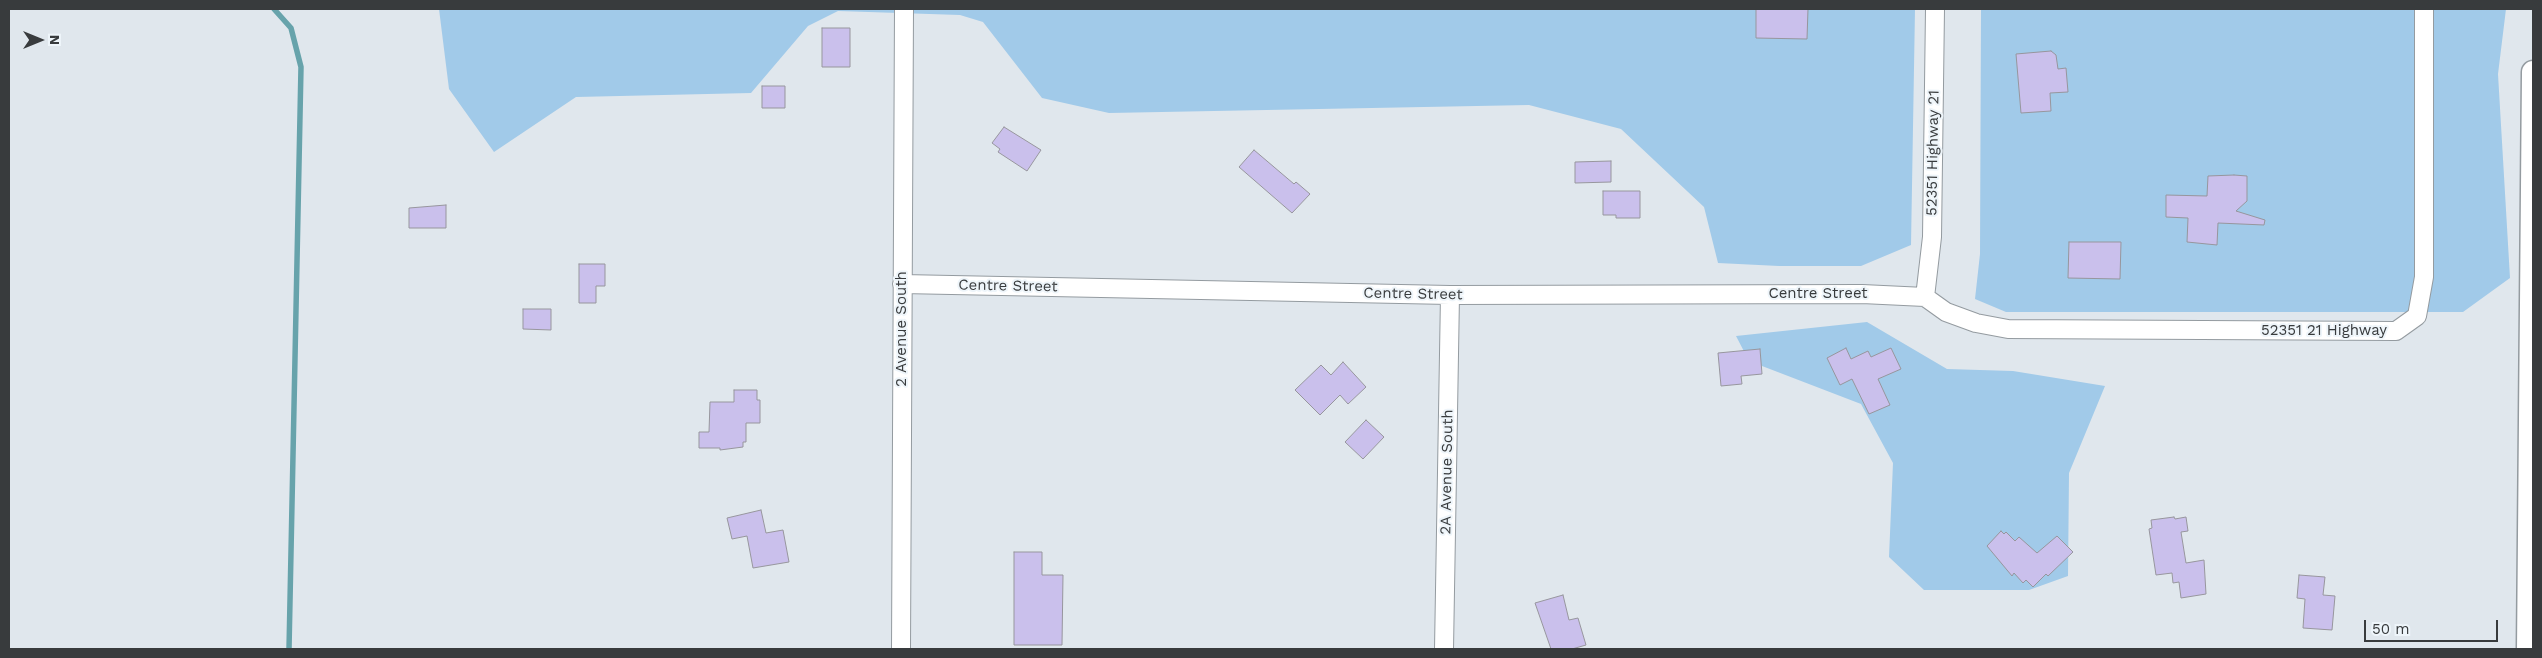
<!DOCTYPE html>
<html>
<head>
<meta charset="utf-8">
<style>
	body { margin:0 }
	#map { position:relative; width:2542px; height:658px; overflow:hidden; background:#e0e7ed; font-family:"Work Sans",sans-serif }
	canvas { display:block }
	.frame { position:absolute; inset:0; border:10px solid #383b3d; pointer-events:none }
	.north { position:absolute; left:15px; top:15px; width:50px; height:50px; -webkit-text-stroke:4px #eef5fa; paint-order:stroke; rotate:90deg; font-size:14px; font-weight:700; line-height:20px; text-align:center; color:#383b3d }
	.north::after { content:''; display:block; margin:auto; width:18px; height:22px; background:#383b3d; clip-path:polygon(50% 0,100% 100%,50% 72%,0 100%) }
	.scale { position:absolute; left:2364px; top:620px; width:134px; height:22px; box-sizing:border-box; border:2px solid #383b3d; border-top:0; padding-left:6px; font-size:15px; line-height:18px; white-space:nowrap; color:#383b3d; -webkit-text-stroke:4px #eef5fa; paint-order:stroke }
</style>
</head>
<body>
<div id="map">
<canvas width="2542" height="658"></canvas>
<div class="frame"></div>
<div class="north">N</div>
<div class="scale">50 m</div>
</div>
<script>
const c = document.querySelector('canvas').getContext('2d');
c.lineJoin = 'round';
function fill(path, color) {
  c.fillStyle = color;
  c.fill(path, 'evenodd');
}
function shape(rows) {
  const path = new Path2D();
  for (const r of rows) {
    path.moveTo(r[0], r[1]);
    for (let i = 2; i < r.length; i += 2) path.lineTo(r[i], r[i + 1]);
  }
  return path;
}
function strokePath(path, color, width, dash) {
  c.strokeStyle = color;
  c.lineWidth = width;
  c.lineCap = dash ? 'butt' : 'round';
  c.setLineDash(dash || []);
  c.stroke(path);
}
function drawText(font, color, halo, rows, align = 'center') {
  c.font = font + ' "Work Sans",sans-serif';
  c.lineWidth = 4;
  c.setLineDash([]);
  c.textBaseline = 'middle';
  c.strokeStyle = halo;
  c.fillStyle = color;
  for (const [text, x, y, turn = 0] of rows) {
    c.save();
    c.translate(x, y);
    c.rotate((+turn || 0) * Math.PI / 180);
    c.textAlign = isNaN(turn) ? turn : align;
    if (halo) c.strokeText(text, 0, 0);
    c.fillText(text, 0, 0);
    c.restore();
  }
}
fill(shape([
	[439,9,1915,9,1911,245,1861,266,1779,266,1718,263,1704,207,1621,129,1529,105,1109,113,1042,98,983,22,960,15,838,11,808,26,751,93,576,97,494,152,449,89],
	[1981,9,2506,9,2498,74,2510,278,2463,312,2006,312,1975,299,1980,254],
	[1867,322,1947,369,2013,371,2105,386,2069,473,2068,576,2029,590,1924,590,1889,557,1893,463,1861,404,1749,361,1736,336]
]), '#a1cae9');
strokePath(shape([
	[274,9,291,28,301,67,289,649]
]), '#67a3ab', 5.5);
const building = shape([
	[1756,9,1808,9,1807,39,1756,38,1756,9],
	[822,28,850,28,850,67,822,67,822,28],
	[2051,51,2056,55,2058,69,2066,68,2068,92,2050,93,2051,111,2021,113,2016,54,2051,51],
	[762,86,785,86,785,108,762,108,762,86],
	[1004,127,1041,150,1027,171,998,152,1000,149,992,143,1004,127],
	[1254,150,1294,184,1296,182,1310,194,1292,213,1239,167,1254,150],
	[1611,161,1611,182,1575,183,1575,162,1611,161],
	[2234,175,2247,176,2247,201,2236,211,2265,220,2264,225,2218,223,2217,245,2187,242,2188,218,2166,217,2166,195,2207,196,2208,176,2234,175],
	[1603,191,1640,191,1640,218,1616,218,1616,215,1603,215,1603,191],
	[446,205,446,228,409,228,409,208,446,205],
	[2069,242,2121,242,2120,279,2068,278,2069,242],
	[579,264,605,264,605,286,596,286,596,303,579,303,579,264],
	[523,309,551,309,551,330,523,329,523,309],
	[1846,348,1851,359,1868,351,1871,357,1891,348,1901,369,1878,379,1890,405,1869,414,1852,379,1840,385,1827,358,1846,348],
	[1760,349,1762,374,1741,376,1742,384,1721,386,1718,353,1760,349],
	[1343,362,1366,387,1348,404,1340,395,1320,415,1295,390,1321,365,1331,375,1343,362],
	[734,390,757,390,757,400,760,400,760,423,746,423,746,442,743,442,743,447,720,450,720,448,699,448,699,432,709,432,710,402,734,402,734,390],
	[1366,420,1384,437,1363,459,1345,442,1366,420],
	[761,510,766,533,783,530,789,562,753,568,747,536,732,539,727,518,761,510],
	[2174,517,2175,519,2186,517,2188,531,2181,532,2186,563,2204,560,2206,594,2181,598,2179,582,2173,583,2172,573,2156,575,2149,529,2152,528,2151,520,2174,517],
	[2001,531,2004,534,2006,532,2015,541,2019,537,2037,553,2057,536,2073,552,2048,576,2046,574,2033,587,2026,580,2023,583,2014,573,2012,576,1987,546,2001,531],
	[1014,552,1042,552,1042,575,1063,575,1062,645,1014,645,1014,552],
	[2299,575,2325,577,2323,595,2335,596,2332,630,2303,628,2305,599,2297,598,2299,575],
	[1563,595,1569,620,1578,618,1586,645,1572,649,1551,649,1535,603,1563,595]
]);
fill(building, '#cac0ec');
strokePath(building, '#97969d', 1);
const minor = shape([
	[902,284,1450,295,1862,294,1925,297],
	[1925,297,1946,312,1976,323,2008,329,2396,331,2417,316,2424,277,2424,9],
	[1925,297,1932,237,1935,9],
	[901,649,904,9],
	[1444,649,1450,295]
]);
const major = shape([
	[2528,649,2533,72]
]);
strokePath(minor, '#949ba0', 20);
strokePath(major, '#949ba0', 25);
strokePath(minor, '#fff', 18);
strokePath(major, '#fff', 22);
drawText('15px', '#383b3d', '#eef5fa', [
	["52351 Highway 21",1933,153,-89],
	["Centre Street",1008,286,1],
	["Centre Street",1413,294,1],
	["Centre Street",1818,294],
	["2 Avenue South",902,329,-90],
	["52351 21 Highway",2324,331],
	["2A Avenue South",1447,472,-89]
]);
</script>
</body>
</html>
